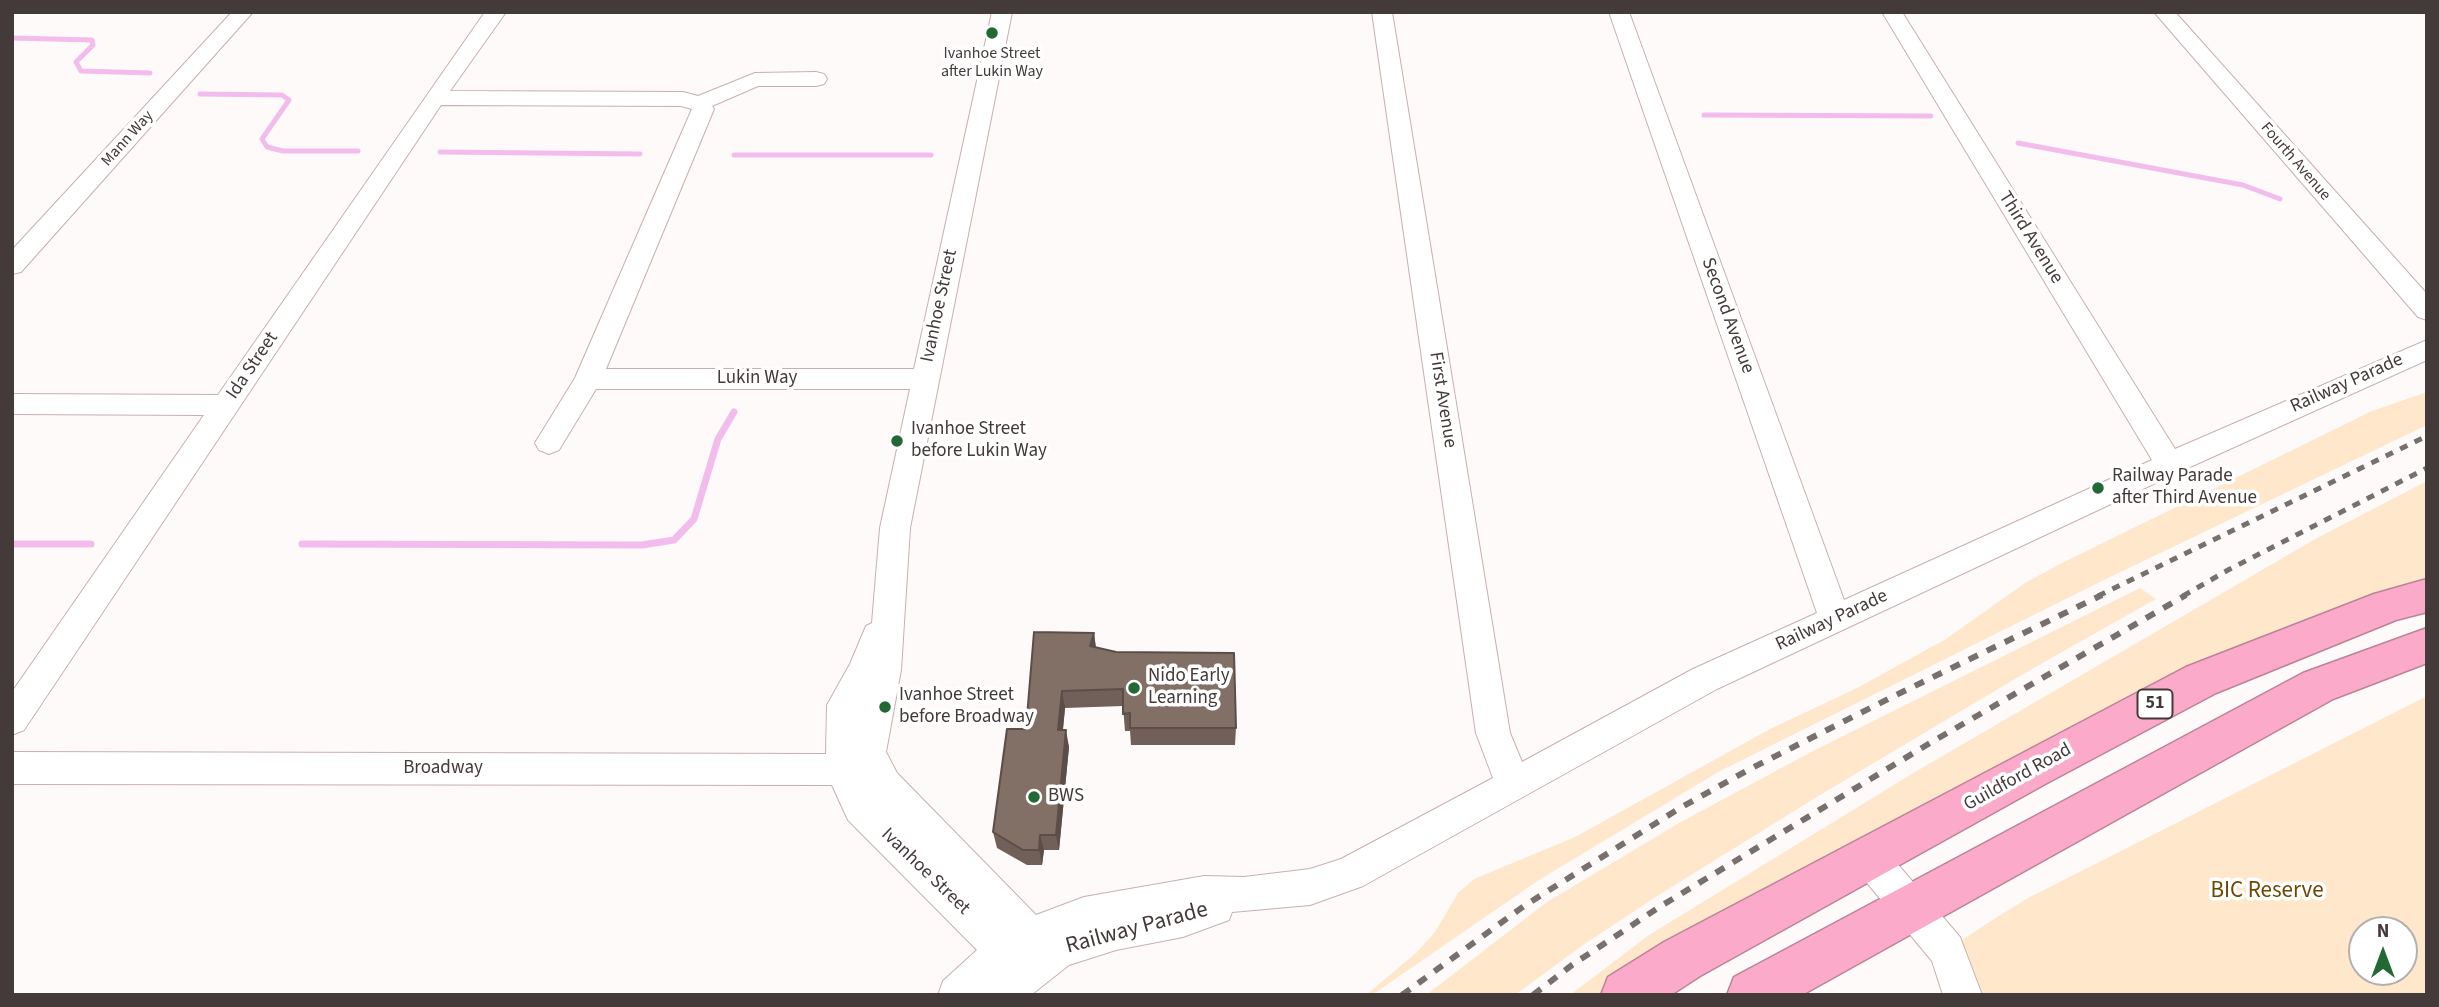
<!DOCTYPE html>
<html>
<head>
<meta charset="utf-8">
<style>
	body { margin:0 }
	#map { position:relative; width:2439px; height:1007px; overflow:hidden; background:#fffafa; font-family:"Source Sans 3",sans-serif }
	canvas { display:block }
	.frame { position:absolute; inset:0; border:14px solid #433a39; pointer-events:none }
	.north { position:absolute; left:2348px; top:916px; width:70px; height:70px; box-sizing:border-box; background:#fff; border:2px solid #b4b0b0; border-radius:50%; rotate:0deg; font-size:19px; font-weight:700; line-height:28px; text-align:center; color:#433a39 }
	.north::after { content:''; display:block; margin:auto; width:24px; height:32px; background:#226936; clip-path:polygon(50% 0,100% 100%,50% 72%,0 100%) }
</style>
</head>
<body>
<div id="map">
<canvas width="2439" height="1007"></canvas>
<div class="frame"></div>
<div class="north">N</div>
</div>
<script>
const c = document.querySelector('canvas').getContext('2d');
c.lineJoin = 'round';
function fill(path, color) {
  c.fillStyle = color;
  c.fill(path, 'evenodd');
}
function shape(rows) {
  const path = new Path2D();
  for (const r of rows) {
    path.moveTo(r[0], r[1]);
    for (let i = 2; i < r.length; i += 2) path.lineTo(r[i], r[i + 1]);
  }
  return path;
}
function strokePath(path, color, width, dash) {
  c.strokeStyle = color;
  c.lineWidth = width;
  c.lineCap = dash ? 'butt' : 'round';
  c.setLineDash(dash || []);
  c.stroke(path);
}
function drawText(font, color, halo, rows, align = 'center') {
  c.font = font + ' "Source Sans 3",sans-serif';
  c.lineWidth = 7;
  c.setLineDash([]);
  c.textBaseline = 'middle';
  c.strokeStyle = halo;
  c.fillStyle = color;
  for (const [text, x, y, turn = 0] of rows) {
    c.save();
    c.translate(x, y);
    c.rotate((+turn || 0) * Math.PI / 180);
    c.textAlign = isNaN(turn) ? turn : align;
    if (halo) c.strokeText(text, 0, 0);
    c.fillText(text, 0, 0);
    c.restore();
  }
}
fill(shape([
	[2427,392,2427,425,2102,581,1720,771,1539,880,1372,995,1366,995,1416,953,1435,932,1458,893,1474,879,1575,837,1770,729,1857,688,1946,639,2025,583,2060,564,2372,411],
	[2427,481,2427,580,2377,592,2267,637,1602,995,1570,995,1649,935,1915,772,2317,538],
	[2140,588,2156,599,2025,673,1820,795,1662,893,1583,945,1515,995,1426,995,1547,902,1679,823,1813,751],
	[2427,696,2427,995,1963,995,1947,950,1994,919,2028,898],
	[2362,930,2404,930,2404,972,2362,972]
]), '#fee7cb');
strokePath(shape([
	[12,38,92,40,93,45,76,62,81,71,150,73],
	[200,94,282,95,289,100,262,139,267,147,283,151,358,151],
	[1704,115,1931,116],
	[2018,143,2243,185,2280,199],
	[440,152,640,154],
	[734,155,931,155]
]), '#f2bdec', 5);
strokePath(shape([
	[12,544,91,544],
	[302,544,642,545,674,540,694,519,718,439,734,412]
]), '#f2bdec', 7);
const minor = shape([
	[232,12,253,12,21,272,12,274,12,250,232,12],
	[485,12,506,12,450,91,683,92,698,96,755,73,816,72,824,74,827,79,824,84,816,86,758,86,712,106,714,109,606,369,914,369,992,12,1012,12,910,528,901,670,886,752,897,773,1036,915,1084,897,1204,876,1244,877,1310,869,1341,859,1493,778,1476,733,1372,12,1392,12,1510,733,1522,762,1693,669,1817,613,1609,12,1629,12,1844,600,2152,460,1882,12,1902,12,2175,449,2427,340,2427,360,2179,472,1717,689,1363,886,1310,905,1232,912,1229,920,1183,937,1116,950,1069,965,1031,995,938,995,943,981,977,950,848,820,832,785,12,784,12,752,826,754,827,705,850,664,866,626,872,623,880,528,910,389,596,389,559,450,549,454,539,450,535,443,575,378,692,109,681,106,441,105,24,730,12,735,12,692,204,415,12,414,12,394,218,395,485,12],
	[2154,12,2175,12,2427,294,2427,320,2418,317,2154,12],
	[1870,842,1883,847,1960,937,1982,995,1943,995,1932,961,1857,871,1852,859,1857,847,1870,842]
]);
const highway = shape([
	[2427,579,2427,612,2396,620,2216,693,2047,783,1700,976,1671,995,1601,995,1608,977,1664,942,2186,667,2374,594,2427,579],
	[2427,628,2427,663,2333,699,1802,995,1727,995,1734,977,2303,673,2427,628]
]);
strokePath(minor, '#c7b0af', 2);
strokePath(highway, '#bb8397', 3);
fill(minor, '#fff');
fill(highway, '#fbabc9');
strokePath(shape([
	[2098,596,2427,436],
	[2183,596,2228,570,2427,468]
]), '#78706f', 5, [8, 8]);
strokePath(shape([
	[1402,995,1524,906,1680,808,1748,770,1896,695,2102,595],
	[1533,995,1572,965,1661,906,1930,743,2186,595]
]), '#78706f', 6, [10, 10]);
fill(shape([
	[1094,633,1096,647,1236,728,1235,745,1131,745,1130,731,1125,731,1123,706,1065,708,1063,730,1069,747,1059,850,1044,850,1042,865,1027,865,997,848,993,832,1026,729]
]), '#706059');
fill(shape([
	[1094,633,1096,651,1090,646],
	[1062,691,1065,708,1061,747,1058,730],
	[1066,730,1069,747,1059,850,1056,835],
	[1040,835,1044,850,1042,865,1039,850]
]), '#5b4e48');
const building = shape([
	[1034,632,1094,633,1090,646,1116,652,1234,653,1236,728,1130,728,1130,713,1123,714,1123,689,1062,691,1058,730,1066,730,1056,835,1040,835,1039,850,1023,850,993,832,1007,729,1026,729,1034,632]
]);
fill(building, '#827067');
strokePath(building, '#5b4e48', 2);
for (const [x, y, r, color] of [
	[992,33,7,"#226936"],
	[897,441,7,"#226936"],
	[2098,488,7,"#226936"],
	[1134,688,7,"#226936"],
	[885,707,7,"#226936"],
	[1034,797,7,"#226936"]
]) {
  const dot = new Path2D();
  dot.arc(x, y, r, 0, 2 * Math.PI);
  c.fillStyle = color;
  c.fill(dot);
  strokePath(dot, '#fff', 2.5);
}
drawText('16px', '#433a39', '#fff', [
	["Ivanhoe Street",992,54],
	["after Lukin Way",992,72]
]);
drawText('16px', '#433a39', '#fff', [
	["Mann Way",128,139,-48],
	["Fourth Avenue",2295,162,49]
]);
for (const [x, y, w] of [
	[2155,704,35]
]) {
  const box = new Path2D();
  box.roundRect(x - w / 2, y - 14.5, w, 29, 5);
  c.fillStyle = '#fff';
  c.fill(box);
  strokePath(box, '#433a39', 2);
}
drawText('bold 18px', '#433a39', null, [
	["51",2155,704]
]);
drawText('19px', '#433a39', '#fff', [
	["Third Avenue",2030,238,58],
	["Ivanhoe Street",940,306,-78],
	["Second Avenue",1727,316,70],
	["Ida Street",253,366,-56],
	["Lukin Way",757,379],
	["Railway Parade",2347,384,-24],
	["First Avenue",1442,400,81],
	["Railway Parade",1832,621,-25],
	["Broadway",443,769],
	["Guildford Road",2018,778,-29],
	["Ivanhoe Street",925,872,44]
]);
drawText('19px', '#433a39', '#fff', [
	["Ivanhoe Street",911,430],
	["before Lukin Way",911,452],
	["Railway Parade",2112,477],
	["after Third Avenue",2112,499],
	["Nido Early",1148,677],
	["Learning",1148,699],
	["Ivanhoe Street",899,696],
	["before Broadway",899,718],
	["BWS",1048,797]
], 'left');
drawText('23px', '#704700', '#fff', [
	["BIC Reserve",2267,892]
]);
drawText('23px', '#433a39', '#fff', [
	["Railway Parade",1137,929,-15]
]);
</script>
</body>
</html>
